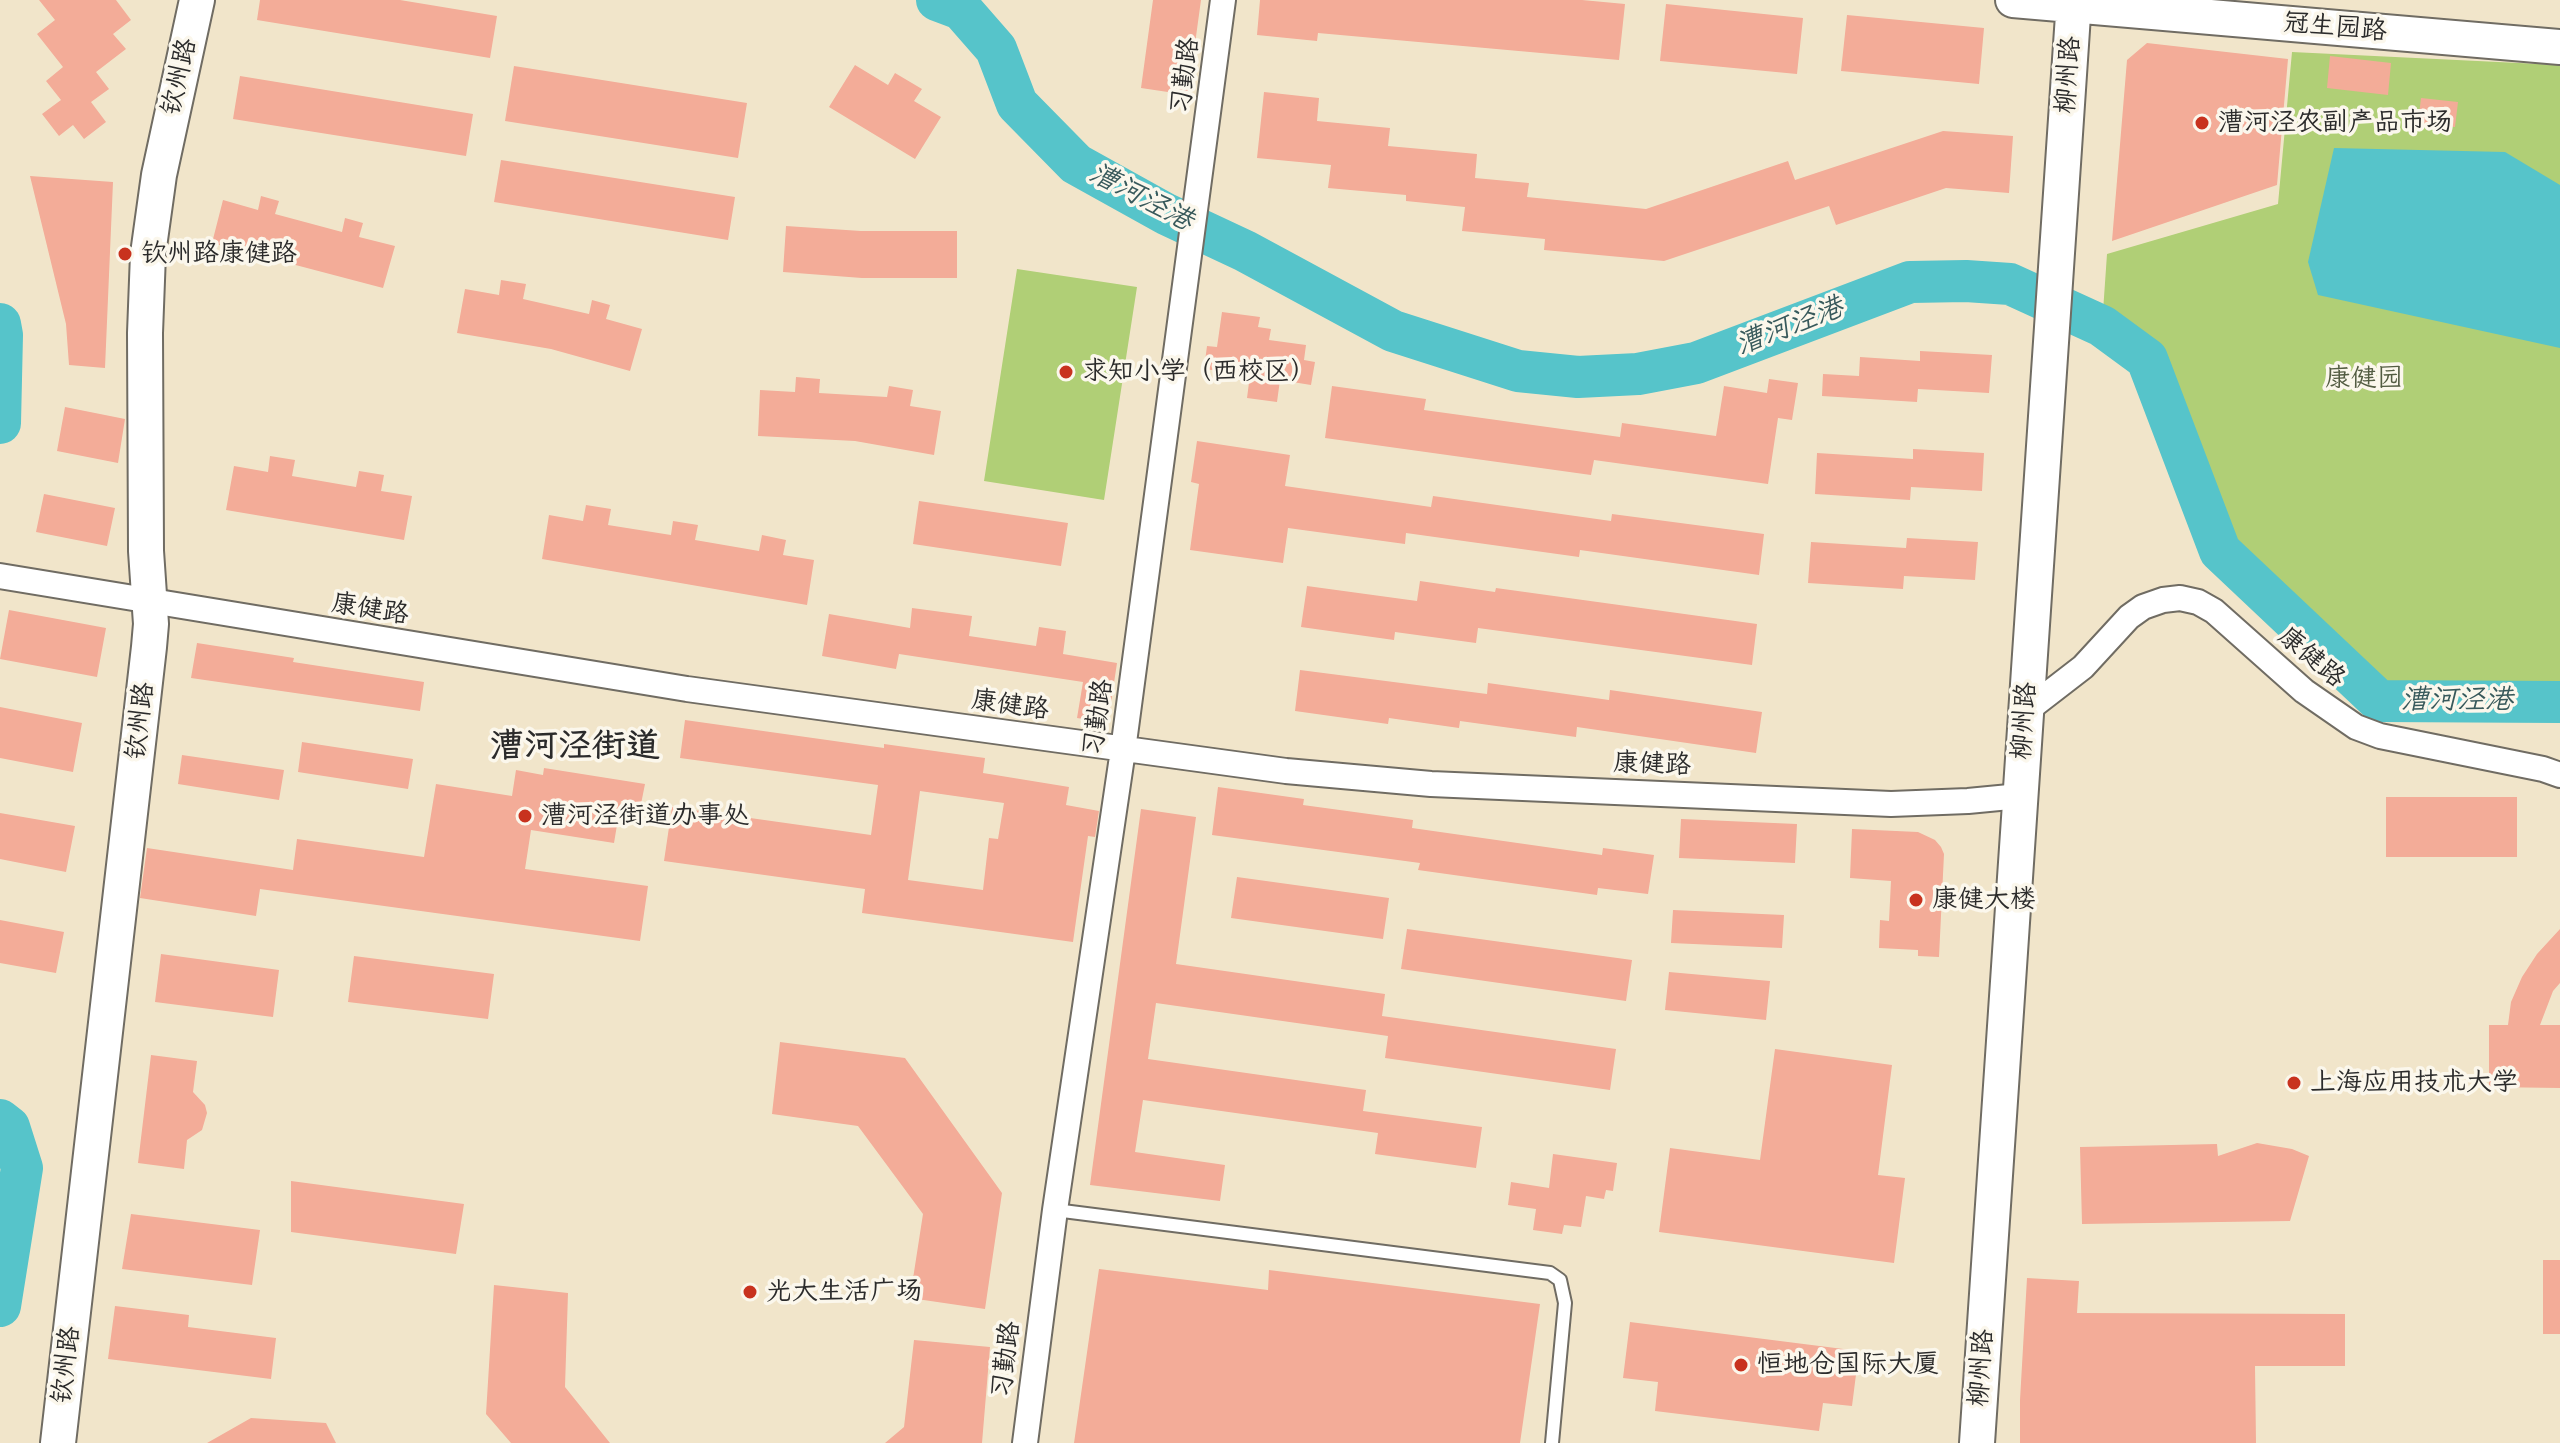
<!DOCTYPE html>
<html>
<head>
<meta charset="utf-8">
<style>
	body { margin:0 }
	canvas { display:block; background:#f1e5ca }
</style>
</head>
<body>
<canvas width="2560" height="1443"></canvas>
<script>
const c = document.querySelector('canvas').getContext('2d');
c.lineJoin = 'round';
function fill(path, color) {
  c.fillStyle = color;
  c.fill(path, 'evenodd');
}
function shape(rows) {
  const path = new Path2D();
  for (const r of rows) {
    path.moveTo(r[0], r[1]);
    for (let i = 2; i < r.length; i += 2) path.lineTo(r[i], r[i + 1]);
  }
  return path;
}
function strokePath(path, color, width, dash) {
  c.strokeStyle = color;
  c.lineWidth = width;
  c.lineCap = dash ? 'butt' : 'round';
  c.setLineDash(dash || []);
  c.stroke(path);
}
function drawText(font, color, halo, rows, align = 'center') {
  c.font = font + ' Pangolin,"LXGW WenKai TC",sans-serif';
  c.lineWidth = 7;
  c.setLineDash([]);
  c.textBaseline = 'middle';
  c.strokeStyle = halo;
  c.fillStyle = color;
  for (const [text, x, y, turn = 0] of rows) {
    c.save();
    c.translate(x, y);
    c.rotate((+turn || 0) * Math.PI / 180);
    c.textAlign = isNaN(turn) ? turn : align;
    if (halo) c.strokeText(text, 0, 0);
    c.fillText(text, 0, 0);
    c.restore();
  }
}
fill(shape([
	[2292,52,2560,65,2560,702,2379,701,2220,551,2148,359,2102,326,2107,254,2278,204],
	[1017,269,1137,287,1104,500,984,481]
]), '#b0cf76');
fill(shape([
	[2334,148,2505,152,2560,185,2560,348,2318,295,2308,262]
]), '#56c4ca');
strokePath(shape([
	[937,0,961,9,996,49,1017,104,1076,164,1166,214,1245,251,1393,331,1518,371,1578,377,1638,374,1696,363,1910,282,1966,281,2010,284,2102,326,2147,359,2220,551,2379,701,2560,702],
	[0,324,2,335,0,423],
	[0,1120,9,1127,22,1168,0,1306]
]), '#56c4ca', 42);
fill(shape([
	[39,0,116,0,131,20,113,34,126,49,96,72,109,89,91,102,106,122,84,139,73,125,59,136,42,114,61,100,46,81,63,67,37,34,55,20],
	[260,0,400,0,497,16,490,58,257,20],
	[1153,0,1201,0,1188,95,1141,88],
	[1260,0,1582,0,1625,4,1619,60,1318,33,1317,41,1257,35],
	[1666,4,1803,18,1797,74,1660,61],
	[1847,15,1984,28,1979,84,1841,71],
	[2147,43,2288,59,2277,185,2112,241,2127,60],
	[2330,56,2391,63,2388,95,2327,88],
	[855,65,888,85,895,73,922,89,914,101,941,117,915,159,829,107],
	[514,66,747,103,738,158,505,121],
	[240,76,473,114,466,156,233,119],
	[1264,92,1319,98,1317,121,1390,128,1388,146,1477,154,1475,178,1529,183,1527,197,1646,209,1788,161,1795,180,1943,131,2013,136,2009,193,1946,188,1836,225,1829,206,1664,261,1544,250,1545,239,1462,231,1465,207,1406,201,1406,195,1328,188,1331,165,1257,158],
	[2421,98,2458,102,2455,127,2418,123],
	[501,160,735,197,728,240,494,202],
	[30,176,113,182,105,368,69,365,66,324],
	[261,196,279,201,275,214,342,232,345,218,363,223,359,237,395,246,383,288,212,243,223,200,258,210],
	[786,226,861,231,957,231,957,278,862,278,783,272],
	[501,280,526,284,523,299,589,314,592,300,610,305,606,319,642,329,630,371,551,349,457,333,465,289,499,295],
	[1222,312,1260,317,1258,327,1271,329,1269,340,1306,345,1304,360,1315,362,1311,385,1280,380,1277,402,1247,398,1250,375,1204,369,1207,346,1217,347],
	[1920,351,1992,355,1989,393,1918,389,1917,402,1822,396,1823,374,1859,376,1860,357,1920,361],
	[796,377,820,379,819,393,887,397,889,386,913,390,910,406,941,411,934,455,855,441,758,436,760,390,795,392],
	[1769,379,1798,383,1792,420,1778,418,1768,484,1594,460,1591,475,1325,438,1332,386,1426,399,1424,410,1620,437,1622,423,1716,436,1724,386,1767,393],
	[65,407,125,419,118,463,57,451],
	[1197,441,1290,455,1285,486,1431,507,1433,496,1611,521,1612,514,1764,534,1759,575,1580,550,1579,557,1406,533,1405,544,1288,528,1283,563,1190,550,1199,484,1191,482],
	[1913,449,1984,453,1982,491,1911,487,1910,500,1815,494,1817,453,1913,459],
	[270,456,295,460,292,476,356,487,359,471,384,475,381,491,412,496,404,540,226,510,234,466,268,472],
	[44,494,115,508,107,546,36,532],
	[919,501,1068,523,1061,566,913,544],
	[586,505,611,509,608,525,671,535,673,521,698,525,695,540,759,551,762,535,786,540,783,555,814,560,807,605,542,559,549,515,583,521],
	[1907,538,1978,542,1975,580,1904,576,1903,589,1808,583,1811,542,1906,548],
	[1420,581,1495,592,1496,588,1757,624,1752,665,1478,628,1476,643,1395,632,1394,640,1301,627,1307,586,1417,601],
	[912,608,972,616,969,636,1036,646,1039,627,1066,631,1063,654,1117,663,1108,723,1077,718,1083,682,899,654,896,669,822,656,829,614,910,628],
	[9,610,106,628,97,677,0,659],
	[197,643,294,658,293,662,424,682,420,711,191,678],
	[1300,670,1487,694,1488,683,1609,700,1610,690,1762,712,1756,753,1577,727,1576,737,1460,721,1459,728,1389,718,1388,724,1295,711],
	[0,707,82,723,73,772,0,758],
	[685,720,884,748,884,744,985,758,983,773,1069,787,1066,805,1099,811,1095,837,1088,836,1073,942,862,913,865,889,664,861,672,807,871,835,878,785,680,758],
	[920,791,1004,803,998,839,989,838,983,890,908,880],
	[302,742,413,759,408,789,298,772],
	[182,755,284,770,279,800,178,784],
	[544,768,645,784,641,804,621,801,614,843,531,830,525,869,648,886,640,941,260,889,256,916,140,898,147,848,293,870,297,839,424,857,436,784,512,796,516,770,543,775],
	[1218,787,1304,799,1303,805,1413,820,1412,828,1602,855,1603,848,1654,855,1648,894,1598,888,1597,895,1418,870,1420,863,1212,835],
	[2386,797,2517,797,2517,857,2386,857],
	[1141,809,1196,817,1176,964,1385,994,1382,1016,1616,1049,1610,1090,1385,1058,1388,1036,1156,1003,1148,1059,1366,1090,1363,1111,1482,1127,1476,1168,1375,1154,1378,1133,1143,1100,1135,1152,1225,1165,1220,1201,1090,1185],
	[0,813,75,826,66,872,0,859],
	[1681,819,1797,824,1795,863,1679,858],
	[1852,829,1918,832,1935,840,1941,847,1944,854,1939,957,1918,956,1918,950,1879,948,1880,920,1889,921,1891,881,1850,878],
	[1237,877,1389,898,1383,939,1231,918],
	[1673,910,1784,915,1782,948,1671,943],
	[0,920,64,932,56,973,0,963],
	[1407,929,1632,960,1626,1001,1401,969],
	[2560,929,2560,983,2553,991,2540,1025,2560,1025,2560,1088,2489,1087,2489,1025,2508,1025,2511,1002,2522,977,2537,954],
	[161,954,279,970,273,1017,155,1002],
	[354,956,494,974,488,1019,348,1002],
	[1669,972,1770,981,1766,1020,1665,1010],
	[780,1042,905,1058,1002,1193,985,1309,910,1298,923,1214,858,1126,772,1114],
	[1775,1049,1892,1065,1878,1175,1905,1178,1894,1263,1659,1232,1670,1148,1760,1160],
	[151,1055,197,1061,193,1092,205,1105,207,1113,202,1130,187,1140,184,1169,138,1163],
	[2257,1143,2292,1149,2309,1156,2290,1221,2082,1224,2080,1147,2217,1144,2218,1156],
	[1553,1154,1617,1163,1613,1191,1606,1190,1604,1199,1586,1196,1581,1227,1564,1225,1562,1234,1533,1230,1536,1209,1508,1205,1511,1182,1549,1188],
	[291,1181,464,1204,456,1254,291,1232],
	[131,1214,260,1230,252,1285,122,1269],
	[2543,1260,2560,1260,2560,1334,2543,1334],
	[1099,1269,1268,1290,1269,1270,1540,1304,1520,1443,1074,1443],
	[2027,1278,2079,1281,2077,1313,2345,1314,2345,1366,2255,1366,2256,1443,2020,1443,2020,1400],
	[494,1285,568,1293,565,1387,610,1443,511,1443,486,1414],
	[115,1306,189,1315,188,1327,276,1338,271,1379,108,1359],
	[1630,1322,1859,1351,1852,1406,1823,1403,1819,1431,1655,1411,1658,1382,1623,1378],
	[914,1340,990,1347,982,1443,885,1443,904,1427],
	[251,1418,326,1423,336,1443,207,1443]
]), '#f3ac98');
const lane = shape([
	[1055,1210,1550,1273,1560,1280,1565,1303,1552,1443]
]);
const street = shape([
	[0,576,687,689,1286,771,1431,784,1891,804,1968,801,2020,796],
	[2026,711,2083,667,2129,617,2143,607,2163,600,2180,598,2198,602,2214,611,2304,691,2356,727,2380,736,2543,769,2560,775],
	[1025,1443,1055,1210,1123,750,1223,0]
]);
const secondary = shape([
	[2013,0,2560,47],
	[58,1443,149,647,151,624,146,551,145,333,148,254,159,175,197,0],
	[1977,1443,2074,0]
]);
strokePath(lane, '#706c63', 16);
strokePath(street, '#706c63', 28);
strokePath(secondary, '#706c63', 38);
strokePath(lane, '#fff', 12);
strokePath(street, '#fff', 24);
strokePath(secondary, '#fff', 34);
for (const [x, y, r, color] of [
	[2202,123,8,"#c8321e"],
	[125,254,8,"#c8321e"],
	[1066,372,8,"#c8321e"],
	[525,816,8,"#c8321e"],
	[1916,900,8,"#c8321e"],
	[2294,1083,8,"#c8321e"],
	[750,1292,8,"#c8321e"],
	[1741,1365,8,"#c8321e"]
]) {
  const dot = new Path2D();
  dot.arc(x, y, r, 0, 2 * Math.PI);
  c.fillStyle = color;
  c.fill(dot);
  strokePath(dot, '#fbf7ec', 3);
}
drawText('26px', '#2b2b2b', '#fbf7ec', [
	["冠生园路",2335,28,5],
	["柳州路",2069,75,-86],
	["习勤路",1186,76,-83],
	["钦州路",180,77,-77],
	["康健路",370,610,9],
	["康健路",2311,658,40],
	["康健路",1010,706,8],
	["习勤路",1099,718,-82],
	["钦州路",141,721,-83],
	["柳州路",2025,721,-86],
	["康健路",1652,765,2],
	["习勤路",1007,1360,-83],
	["钦州路",67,1365,-83],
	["柳州路",1982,1368,-86]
]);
drawText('26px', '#2b2b2b', '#fbf7ec', [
	["漕河泾农副产品市场",2218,123],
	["钦州路康健路",141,254],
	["求知小学（西校区）",1082,372],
	["漕河泾街道办事处",541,816],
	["康健大楼",1932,900],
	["上海应用技术大学",2310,1083],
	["光大生活广场",766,1292],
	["恒地仓国际大厦",1757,1365]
], 'left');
drawText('26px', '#535c42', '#fbf7ec', [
	["康健园",2364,379]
]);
drawText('italic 28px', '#38595b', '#fbf7ec', [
	["漕河泾港",1141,198,28],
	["漕河泾港",1790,327,-21],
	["漕河泾港",2457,701]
]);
drawText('bold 34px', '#2b2b2b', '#fbf7ec', [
	["漕河泾街道",575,747]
]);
</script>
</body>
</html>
